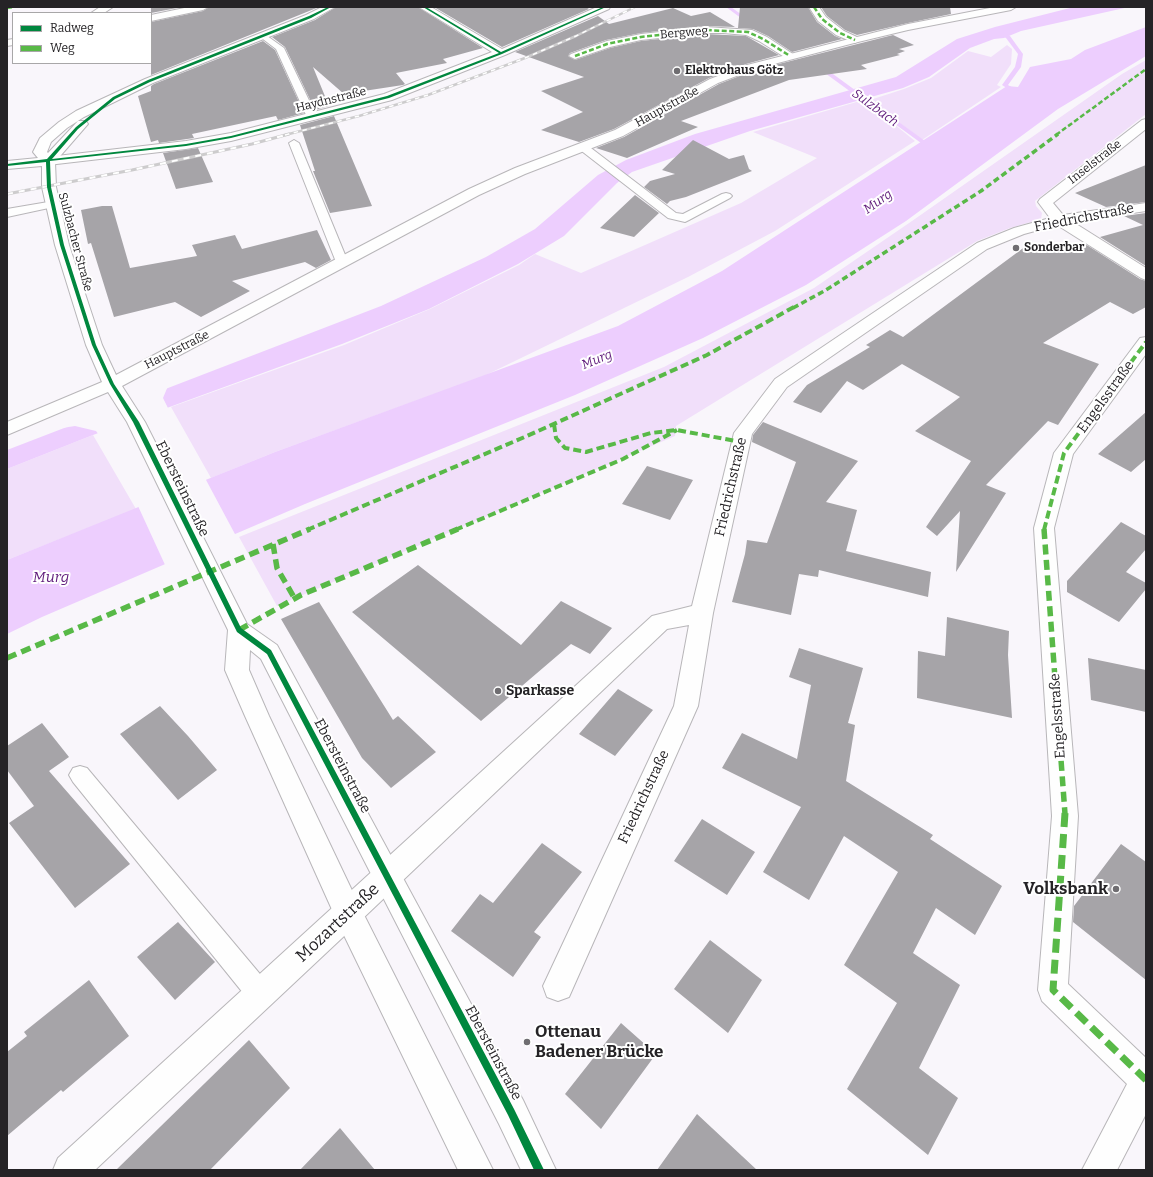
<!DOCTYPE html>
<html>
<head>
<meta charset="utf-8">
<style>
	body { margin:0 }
	#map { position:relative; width:1153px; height:1177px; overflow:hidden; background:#f9f6fb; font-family:Bitter,serif }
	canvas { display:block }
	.frame { position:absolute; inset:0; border:8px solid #252326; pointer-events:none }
	.legend { position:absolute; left:12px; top:12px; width:140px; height:52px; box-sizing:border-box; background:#fff; border:1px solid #a8a7a8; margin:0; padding:5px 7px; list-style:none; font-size:12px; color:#252326 }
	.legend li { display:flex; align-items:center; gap:8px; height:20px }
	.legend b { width:20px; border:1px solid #a8a7a8 }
</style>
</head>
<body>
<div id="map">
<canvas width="1153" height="1177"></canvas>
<div class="frame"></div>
<ul class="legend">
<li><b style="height:5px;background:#00873e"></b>Radweg</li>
<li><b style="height:5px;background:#58b947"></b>Weg</li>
</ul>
</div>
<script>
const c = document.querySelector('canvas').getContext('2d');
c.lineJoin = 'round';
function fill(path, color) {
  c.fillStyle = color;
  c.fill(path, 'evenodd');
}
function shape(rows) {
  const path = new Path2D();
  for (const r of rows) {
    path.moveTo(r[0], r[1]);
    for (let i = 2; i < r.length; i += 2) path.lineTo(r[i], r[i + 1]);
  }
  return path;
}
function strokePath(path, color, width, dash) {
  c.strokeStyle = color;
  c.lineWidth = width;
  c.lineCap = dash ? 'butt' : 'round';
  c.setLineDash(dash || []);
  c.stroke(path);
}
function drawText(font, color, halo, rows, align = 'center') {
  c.font = font + ' Bitter,serif';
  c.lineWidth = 4;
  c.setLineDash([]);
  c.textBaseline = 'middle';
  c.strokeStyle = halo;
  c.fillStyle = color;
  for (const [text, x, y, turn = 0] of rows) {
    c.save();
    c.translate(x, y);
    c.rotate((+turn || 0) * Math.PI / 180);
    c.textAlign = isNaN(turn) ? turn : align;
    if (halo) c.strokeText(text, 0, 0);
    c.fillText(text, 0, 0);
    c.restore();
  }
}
fill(shape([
	[1007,45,1012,49,1011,64,997,85,1001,87,922,140,870,100,904,89,931,78,968,51,991,57],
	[1146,60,1146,114,1035,201,1036,206,1042,213,1041,219,1010,228,977,241,676,426,675,436,277,606,239,537,664,367,814,288,912,221,1122,74],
	[860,101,862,104,868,103,915,141,775,231,688,277,484,376,275,452,211,478,171,407,344,345,430,309,519,265,535,254,581,273,741,203,817,158,753,132],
	[93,435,136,509,7,560,7,469]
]), '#f1dffa');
fill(shape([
	[1074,7,1129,7,1021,31,1004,38,994,39,970,48,929,77,903,88,750,131,632,172,617,183,564,236,518,264,429,309,342,344,93,435,7,469,7,450,381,306,486,257,535,229,598,175,626,160,695,134,896,77,957,39,995,27],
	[1146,27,1146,56,1058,109,906,221,806,285,703,338,575,395,305,504,42,617,7,634,7,560,275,452,618,326,722,271,1007,86,1018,87,1030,67,1071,59,1085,50]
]), '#edcefe');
fill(shape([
	[168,386,163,398,169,410,99,435,96,431,75,426,56,429],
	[205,478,236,536,166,567,138,506]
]), '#f9f6fb');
fill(shape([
	[726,7,731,7,753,23,749,24,726,7],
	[998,31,1002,31,1010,36,1023,54,1021,67,1008,85,1020,92,1020,94,1016,94,1002,85,1015,67,1018,54,1006,38,998,33,998,31],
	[818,66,822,66,925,141,933,153,932,154,928,154,921,143,818,68,818,66]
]), '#edcefe');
fill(shape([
	[151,7,182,7,151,13],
	[209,7,319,7,151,75,151,22,203,11],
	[336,7,418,7,483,48,443,59,447,63,396,73,405,84,403,85,344,94,313,67,329,106,315,110,285,47,272,37,315,20],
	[434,7,586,7,589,9,502,47],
	[740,7,808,7,817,22,835,36,842,39,792,52,768,36,753,29,738,28],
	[821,7,950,7,951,14,908,23,857,35,845,30,827,16],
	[673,8,691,16,710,12,735,27,706,26,641,33,606,40,570,53,568,56,575,60,610,48,641,41,706,34,746,36,779,55,746,64,709,78,614,129,579,142,541,130,583,112,541,91,584,77,515,52,598,16,609,24],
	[893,35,914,45,899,49,905,51,897,54,900,55,861,65,867,69,789,80,681,121,698,127,627,158,596,148,624,137,719,84,755,70],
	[263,41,275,50,304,113,278,120,276,116,192,134,194,138,159,143,158,140,151,142,138,96,151,91,151,86,154,84],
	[334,116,372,206,330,213,313,171,315,171,300,125],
	[693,140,729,159,744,155,749,169,752,171,686,197,670,201,667,204,644,187,650,181,675,174,662,170],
	[198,148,213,182,176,189,163,153],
	[1146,165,1146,202,1106,207,1075,193],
	[635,195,659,213,634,237,600,228],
	[102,206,112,206,130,268,197,256,192,245,235,235,242,249,317,230,331,260,316,268,305,262,232,281,250,291,201,317,175,302,114,317,91,243,88,244,81,210],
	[1146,213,1146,266,1100,237,1143,225,1124,216],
	[1082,242,1140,279,1146,281,1146,307,1133,314,1110,302,1043,343,1099,364,1058,425,1048,421,986,485,1006,493,956,572,960,511,937,536,926,527,971,461,915,431,960,397,902,364,863,390,847,381,821,413,793,402,807,385,870,347,866,345,890,330,903,337,1030,243,1048,252],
	[1146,412,1146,459,1131,472,1098,454],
	[763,422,858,461,826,502,857,510,846,551,931,572,928,597,819,570,818,577,799,574,791,615,732,602,745,554,747,540,767,543,796,462,752,442,753,435],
	[647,466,693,480,670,520,622,504],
	[1121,522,1146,536,1146,549,1126,572,1146,583,1146,589,1119,622,1067,592,1067,581],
	[418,565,521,645,561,601,612,628,590,654,571,644,481,721,352,612],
	[319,602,393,720,398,716,436,752,391,788,362,758,281,619],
	[947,617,1009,631,1008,655,1012,718,917,698,918,651,945,656],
	[799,648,863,668,848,723,855,725,846,781,933,835,930,839,1002,886,975,935,936,908,913,953,960,985,919,1068,958,1098,928,1155,847,1089,897,1003,844,965,898,872,844,836,809,900,763,872,801,807,722,768,742,733,797,759,811,685,789,677],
	[1088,658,1146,670,1146,712,1091,700],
	[618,689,653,710,615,756,579,734],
	[160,706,188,736,217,770,178,800,120,734],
	[42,723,69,757,49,771,130,864,75,908,9,823,34,806,7,770,7,746],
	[702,819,755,852,727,895,674,861],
	[542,843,582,872,534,932,541,937,513,977,451,931,480,894,493,903],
	[1121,844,1146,862,1146,980,1073,922,1074,906],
	[178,922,215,962,175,1000,137,957],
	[710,940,762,980,728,1033,674,989],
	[89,980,129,1036,63,1092,61,1090,7,1136,7,1052,27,1036,24,1032],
	[621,1023,656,1054,601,1129,565,1094],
	[249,1040,290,1088,210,1170,116,1170],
	[697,1114,757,1170,657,1170],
	[340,1128,375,1170,300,1170]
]), '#a6a4a8');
const lane = shape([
	[263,33,284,48,317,117,316,119,312,120,307,117,276,49,259,36,263,33],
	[294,140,299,143,348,262,346,265,342,266,338,265,336,262,289,143,294,140],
	[583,144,587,145,676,213,683,214,722,194,726,193,730,194,732,196,730,198,689,220,685,222,668,218,579,149,578,147,579,145,583,144],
	[54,201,58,202,60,204,58,206,7,217,7,209,54,201],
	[80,766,87,768,270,986,273,995,270,1004,261,1007,252,1004,73,782,69,775,73,768,80,766]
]);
const street = shape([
	[100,7,113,7,104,13,91,13,100,7],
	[189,7,208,7,203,10,151,21,151,15,189,7],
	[419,7,431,7,502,49,597,7,610,7,609,9,505,55,392,100,231,141,186,149,48,165,43,164,41,161,43,158,48,157,186,141,231,133,384,94,492,52,419,7],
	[809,7,819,7,826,17,844,31,859,38,860,40,855,43,836,35,818,21,809,7],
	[706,27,752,30,767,37,796,56,794,58,786,58,759,41,746,35,723,33,706,33,641,40,610,47,575,59,569,56,571,54,607,41,641,34,706,27],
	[13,39,13,45,7,46,7,40,13,39],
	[1146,119,1146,129,1053,203,1063,215,1146,203,1146,211,1073,222,1146,268,1146,280,1141,278,1057,225,1024,234,987,249,787,387,752,434,713,613,698,706,569,997,558,1001,547,997,543,986,674,706,689,625,667,629,358,923,95,1170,53,1170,58,1158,652,616,692,606,734,433,775,379,977,243,1014,228,1050,218,1038,202,1040,199,1142,120,1146,119],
	[1146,337,1146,354,1073,454,1054,528,1078,816,1068,984,1146,1058,1146,1114,1117,1170,1082,1170,1127,1084,1042,1001,1038,990,1052,816,1034,528,1054,453,1140,338,1146,337]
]);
const secondary = shape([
	[322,7,335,7,314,19,153,83,84,117,67,128,51,142,47,152,48,153,78,121,86,121,88,124,55,162,56,187,69,245,102,345,116,375,469,189,515,168,615,130,710,79,747,65,908,24,995,7,1016,7,1011,10,908,30,858,42,755,69,718,83,623,136,525,174,479,195,122,386,145,422,247,624,277,645,523,1100,556,1170,521,1170,499,1124,261,659,250,650,249,670,269,716,358,903,493,1170,458,1170,338,923,245,716,225,670,228,630,127,422,108,392,7,435,7,422,102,382,86,345,55,245,42,187,42,166,7,169,7,161,38,158,33,152,40,138,59,122,76,111,145,79,306,15,322,7]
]);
strokePath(lane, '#b8b6b9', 2);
strokePath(street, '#b8b6b9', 2);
strokePath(secondary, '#b8b6b9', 2);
fill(lane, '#fefefe');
fill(street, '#fefefe');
fill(secondary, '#fefefe');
const railFar1 = shape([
	[285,135,359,116,428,95,525,58,576,36,635,7]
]);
const rail = shape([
	[7,194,132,170,252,144,289,134]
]);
strokePath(railFar1, '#cdcccd', 2.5);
strokePath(rail, '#cdcccd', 3);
strokePath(railFar1, '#fff', 1.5, [4.5]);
strokePath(rail, '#fff', 2, [6]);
strokePath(shape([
	[814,7,822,19,840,33,855,40],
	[7,8,13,7],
	[575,56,607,44,641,37,706,30,748,32,763,39,790,56],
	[1056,135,1146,69]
]), '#58b947', 2.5, [5, 2.5]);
strokePath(shape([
	[793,308,826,290,981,191,1058,134]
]), '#58b947', 3.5, [6, 3.5]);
strokePath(shape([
	[554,424,556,438,565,448,586,452,651,433,677,430,741,442],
	[307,530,527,436,707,355,794,307],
	[455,530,623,459,677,430],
	[1044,530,1064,453,1146,342]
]), '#58b947', 4, [8, 4]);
strokePath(shape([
	[1044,529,1065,814],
	[273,544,277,568,295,599],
	[239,630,301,595,458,529],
	[7,658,310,529]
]), '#58b947', 5.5, [10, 5.5]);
strokePath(shape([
	[1065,813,1053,990,1146,1080]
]), '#58b947', 7, [14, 7]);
fill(shape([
	[328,7,331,7,311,18,150,82,115,99,78,129,52,159,186,144,231,136,387,96,499,53,423,7,426,7,501,52,603,7,606,7,502,54,389,98,231,138,186,146,50,161,51,187,64,245,96,345,114,384,139,422,241,628,271,650,514,1109,544,1170,534,1170,508,1115,267,654,237,632,133,422,110,384,92,345,60,245,47,187,46,162,7,166,7,164,47,159,76,127,113,97,148,80,309,16,328,7]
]), '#00873e');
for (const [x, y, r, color] of [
	[677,71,4,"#6f6d71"],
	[1016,248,4,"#6f6d71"],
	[498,691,4,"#6f6d71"],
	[1116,889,4,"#6f6d71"],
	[527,1042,4,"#6f6d71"]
]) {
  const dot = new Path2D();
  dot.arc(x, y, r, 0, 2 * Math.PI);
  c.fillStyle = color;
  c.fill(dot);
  strokePath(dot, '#fff', 1.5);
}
drawText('12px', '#252326', '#fff', [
	["Bergweg",684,33,-5],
	["Haydnstraße",331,100,-14],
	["Hauptstraße",667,107,-29],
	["Inselstraße",1095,162,-38],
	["Sulzbacher Straße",75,242,75],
	["Hauptstraße",177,350,-27]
]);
drawText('bold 12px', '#252326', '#fff', [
	["Elektrohaus Götz",685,71],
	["Sonderbar",1024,248]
], 'left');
drawText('italic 13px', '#64227f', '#fff', [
	["Sulzbach",875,108,36],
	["Murg",878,202,-35],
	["Murg",597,360,-22]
]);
drawText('14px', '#252326', '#fff', [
	["Friedrichstraße",1084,218,-11],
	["Engelsstraße",1106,397,-54],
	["Friedrichstraße",731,487,-77],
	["Ebersteinstraße",182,489,64],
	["Engelsstraße",1058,716,-94],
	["Ebersteinstraße",342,766,62],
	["Friedrichstraße",644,797,-65],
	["Ebersteinstraße",493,1053,62]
]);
drawText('bold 14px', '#252326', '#fff', [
	["Sparkasse",506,691]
], 'left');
drawText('italic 15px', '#64227f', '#fff', [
	["Murg",51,578]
]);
drawText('bold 17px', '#252326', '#fff', [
	["Volksbank",1108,889],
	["Ottenau",535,1032,"left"],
	["Badener Brücke",535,1052,"left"]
], 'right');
drawText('17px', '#252326', '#fff', [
	["Mozartstraße",338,923,-43]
]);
</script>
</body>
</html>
